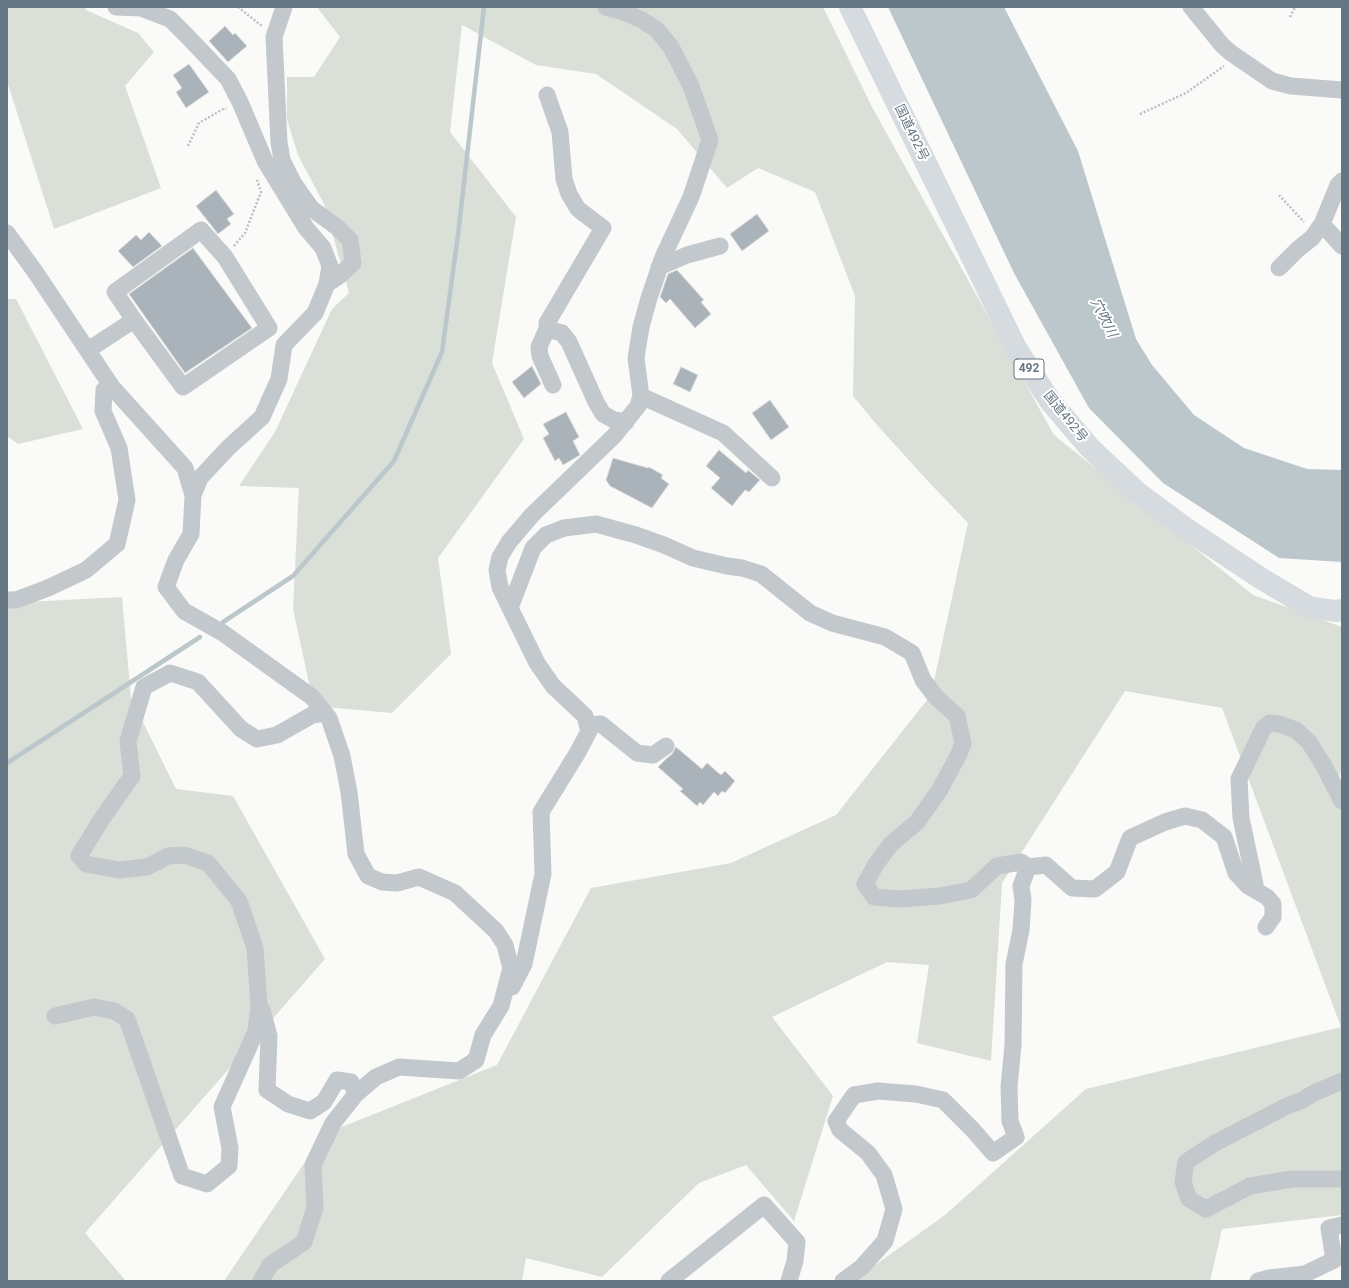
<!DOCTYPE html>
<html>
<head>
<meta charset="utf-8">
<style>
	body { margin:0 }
	#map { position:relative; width:1349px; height:1288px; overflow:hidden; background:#fafaf8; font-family:Roboto,sans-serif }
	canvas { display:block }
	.frame { position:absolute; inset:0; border:8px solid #657683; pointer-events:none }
</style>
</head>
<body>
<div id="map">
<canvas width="1349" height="1288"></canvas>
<div class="frame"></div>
</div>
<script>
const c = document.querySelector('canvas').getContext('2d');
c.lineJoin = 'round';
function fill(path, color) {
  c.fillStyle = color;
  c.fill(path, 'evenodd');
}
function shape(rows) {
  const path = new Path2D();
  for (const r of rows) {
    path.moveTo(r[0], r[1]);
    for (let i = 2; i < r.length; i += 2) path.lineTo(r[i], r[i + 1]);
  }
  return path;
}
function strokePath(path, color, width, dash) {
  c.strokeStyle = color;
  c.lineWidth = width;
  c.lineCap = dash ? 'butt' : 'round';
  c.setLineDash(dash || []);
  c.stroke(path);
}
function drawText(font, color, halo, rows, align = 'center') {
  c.font = font + ' Roboto,"Noto Sans JP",sans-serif';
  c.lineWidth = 4;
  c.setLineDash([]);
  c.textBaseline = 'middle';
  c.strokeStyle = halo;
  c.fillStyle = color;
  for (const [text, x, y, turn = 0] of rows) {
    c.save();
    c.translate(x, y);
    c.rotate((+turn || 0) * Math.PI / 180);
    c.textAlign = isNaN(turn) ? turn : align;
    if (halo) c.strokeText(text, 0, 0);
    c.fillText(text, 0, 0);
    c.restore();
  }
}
fill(shape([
	[7,7,85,7,86,10,138,33,154,52,125,86,161,188,54,229,7,81],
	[317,7,823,7,872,107,1054,435,1253,595,1342,627,1342,767,1339,778,1342,785,1342,1215,1222,1229,1210,1281,853,1281,945,1215,1086,1089,1341,1027,1222,708,1125,691,1002,883,991,1061,917,1043,929,965,887,962,772,1017,833,1096,794,1221,746,1165,699,1183,602,1277,526,1258,522,1281,224,1281,324,1134,497,1065,591,888,731,863,836,815,931,695,968,523,926,479,877,425,853,396,855,296,815,192,758,168,727,188,677,129,596,74,536,65,462,25,450,132,516,217,492,363,524,439,438,558,451,654,392,713,314,706,293,609,299,488,239,486,275,432,332,309,349,293,324,204,298,155,287,119,287,77,314,77,340,37],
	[7,299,16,299,83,429,18,444,7,436],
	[122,597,131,698,176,789,233,796,325,959,85,1233,126,1281,7,1281,7,603]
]), '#dadfd7');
fill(shape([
	[888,7,1004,7,1078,151,1136,339,1152,365,1194,415,1244,448,1307,469,1342,470,1342,562,1279,558,1163,483,1089,408,1014,273]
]), '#bbc7cb');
strokePath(shape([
	[223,622,293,576,394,461,442,352,458,235,484,7],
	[7,763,200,637]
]), '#bbc7cb', 4.5);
const building = shape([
	[225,26,233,35,235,33,247,46,228,62,209,41,225,26],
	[189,64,209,92,186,108,176,92,182,88,173,75,189,64],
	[216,190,234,214,227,219,231,224,218,234,196,206,216,190],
	[757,214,769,231,742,251,730,234,757,214],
	[149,232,162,246,133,267,118,251,136,235,141,240,149,232],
	[193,248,252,328,185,373,129,294,193,248],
	[677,270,704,300,701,302,711,314,695,328,670,299,666,303,660,297,668,274,677,270],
	[532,366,541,384,524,398,512,382,532,366],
	[681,367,698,375,690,392,673,384,681,367],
	[770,400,789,427,771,440,752,413,770,400],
	[566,412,579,437,573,441,580,455,563,465,559,458,555,461,543,438,549,434,543,424,566,412],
	[719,450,746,473,748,470,760,480,749,492,745,490,732,506,711,488,720,478,706,466,719,450],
	[613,458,648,468,649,467,663,475,661,478,669,484,652,508,610,486,606,480,613,458],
	[676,747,702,769,707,763,721,775,725,771,735,781,725,793,722,791,718,796,714,792,703,805,700,802,697,806,680,791,683,789,658,767,667,758,672,754,676,747]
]);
fill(building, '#aab3b9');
strokePath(building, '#dcdcda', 1);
strokePath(shape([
	[238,7,262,26],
	[1290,17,1295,7],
	[1140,114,1186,93,1224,66],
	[188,146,199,123,225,108,226,109],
	[1279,195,1304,222],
	[234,246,245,233,261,192,257,180]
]), '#bbbfc2', 2.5, [2, 2]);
strokePath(shape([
	[116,7,141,8,170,19,189,38,228,79,240,102,265,161,306,228,323,248,330,266,327,284,315,313,284,345,279,379,262,417,228,448,200,478,193,495],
	[284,7,274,37,279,142,282,160,294,184,311,208,338,228,350,240,353,263,339,276,327,284],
	[1191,7,1222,45,1231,53,1272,81,1291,86,1342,90],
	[547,95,560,132,564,179,569,194,578,209,603,228,547,323,547,329,562,333,569,342,596,402,603,414,614,420,626,422],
	[1342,181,1338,185,1322,224,1342,246],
	[201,230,225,257,269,328,183,387,134,320,115,292,201,230],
	[7,233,36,273,112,387,185,468,193,495,191,534,176,560,166,587,184,611,223,633,312,697,329,718,342,756,349,792,356,854,368,876,382,882,397,883,419,877,455,893,496,931,505,945,511,968,501,1006,483,1035,476,1060,459,1071,399,1067,376,1077,356,1094,333,1123,313,1165,315,1208,304,1242,270,1265,261,1281],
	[659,267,687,255,720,246],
	[1279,268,1298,249,1312,238,1322,224],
	[547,329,539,347,540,356,553,385],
	[88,350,134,320],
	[641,396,723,433,772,478],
	[7,600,16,600,48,588,86,570,117,544,127,500,119,448,103,411,104,390,112,387],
	[510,608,500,587,497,570,500,557,509,542,532,515,614,436,638,406,641,396,636,358,641,327,649,298,663,257,691,197,710,140,691,86,671,47,657,30,642,20,624,12,606,7],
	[587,725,601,724,637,753,653,755,666,746],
	[1248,886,1267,897,1273,904,1273,917,1266,927],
	[512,987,524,964,543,874,541,812,578,752,589,731,585,716,553,686,537,663,510,608,533,548,546,535,564,528,596,524,636,535,664,545,693,558,727,566,742,568,761,574,810,613,832,623,885,637,912,653,923,680,936,697,957,716,963,743,959,754,939,791,917,822,891,844,876,864,865,884,874,897,900,899,940,896,971,890,997,866,1021,862,1028,867],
	[262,1010,269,1036,267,1090,288,1104,310,1111,324,1102,337,1080,351,1082,356,1094],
	[55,1016,94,1007,114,1011,127,1019,182,1176,207,1184,229,1166,230,1148,222,1107,256,1031,259,1006,255,948,239,901,208,863,184,855,168,856,147,867,119,870,86,864,79,856,101,820,132,776,128,741,144,687,170,673,198,682,241,729,257,739,277,735,312,715,325,713],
	[1342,1081,1314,1093,1301,1101,1289,1105,1215,1143,1186,1162,1183,1182,1189,1199,1206,1209,1250,1186,1292,1179,1342,1179],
	[669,1281,764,1205,797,1242,795,1261,789,1281],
	[843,1281,862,1267,885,1241,894,1209,884,1175,868,1153,840,1130,836,1121,854,1095,878,1091,916,1094,943,1100,973,1130,993,1153,1016,1137,1010,1121,1009,1087,1013,1045,1014,964,1021,930,1023,900,1021,886,1028,867,1046,865,1072,888,1095,889,1117,872,1130,838,1165,822,1185,816,1202,820,1224,837,1236,873,1248,886,1255,884,1241,818,1239,779,1264,727,1270,723,1279,724,1296,730,1309,742,1324,766,1342,801],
	[1258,1281,1269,1278,1305,1274,1334,1260,1329,1228,1342,1225]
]), '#c3c8cc', 17);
strokePath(shape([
	[850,7,1016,348,1050,401,1090,448,1137,492,1188,530,1262,579,1309,607,1335,611,1342,610]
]), '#d6dbdf', 22);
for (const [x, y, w] of [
	[1029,369,30]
]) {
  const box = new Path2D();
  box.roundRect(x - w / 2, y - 10, w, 20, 3);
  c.fillStyle = '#fff';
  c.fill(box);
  strokePath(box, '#657683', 1);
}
drawText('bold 12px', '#657683', null, [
	["492",1029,369]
]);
drawText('13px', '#657683', '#fff', [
	["国道492号",911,133,64],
	["国道492号",1065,417,51]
]);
drawText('italic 14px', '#60757c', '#fff', [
	["穴吹川",1103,318,63]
]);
</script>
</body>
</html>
